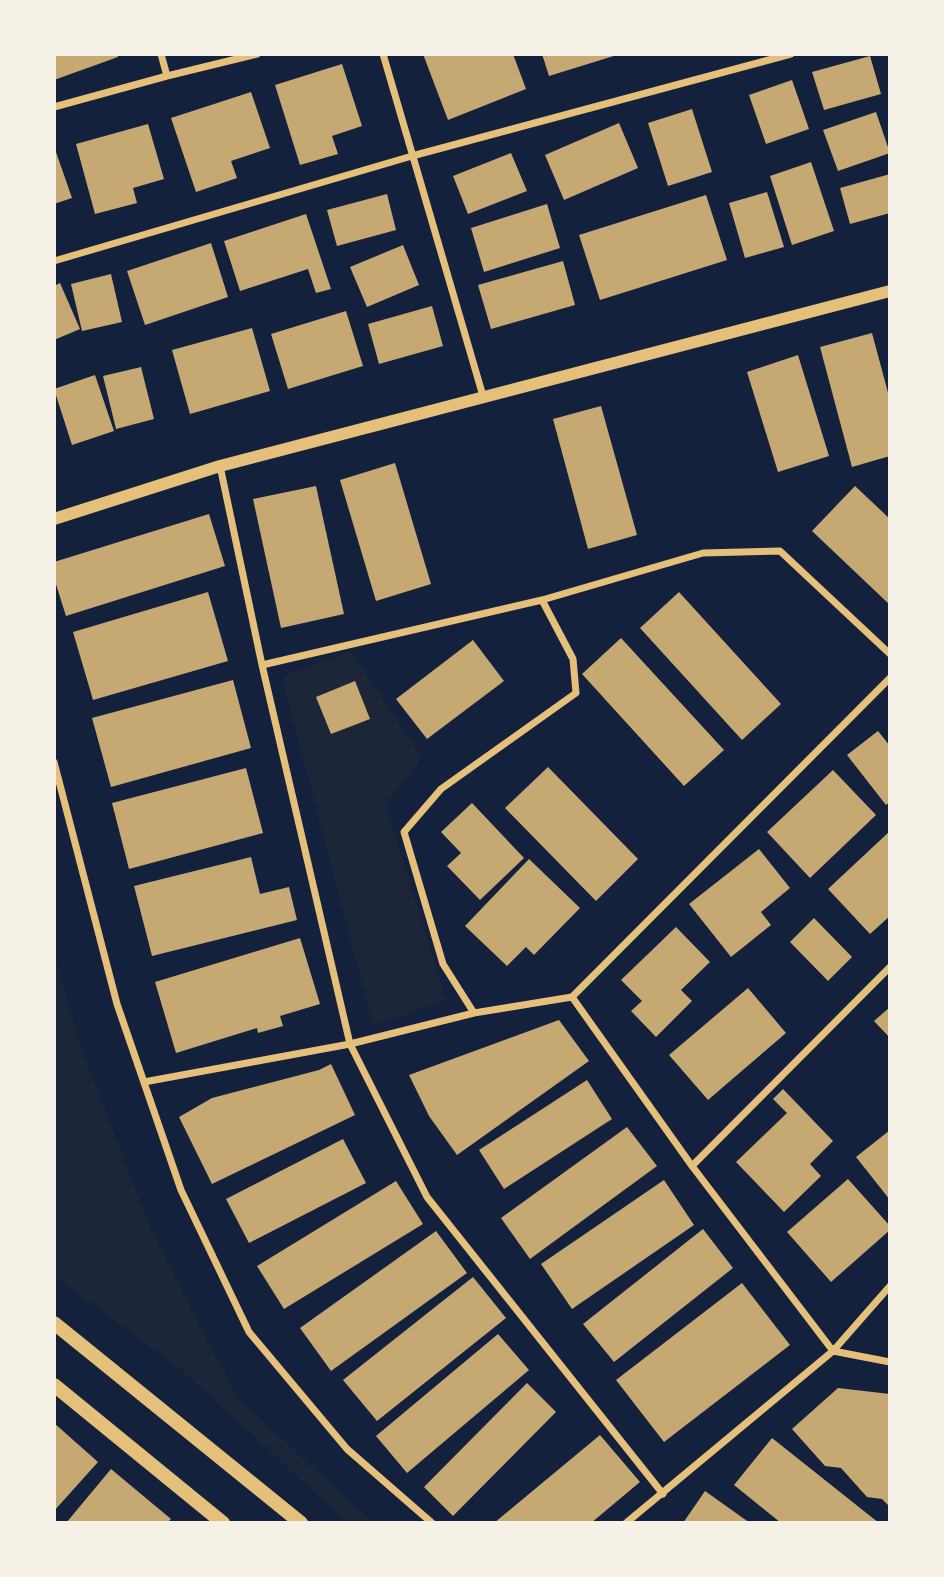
<!DOCTYPE html>
<html>
<head>
<meta charset="utf-8">
<style>
	body { margin:0 }
	#map { position:relative; width:944px; height:1577px; overflow:hidden; background:#14213d; font-family:"Titillium Web",sans-serif }
	canvas { display:block }
	.frame { position:absolute; inset:0; border:56px solid #f6f1e7; pointer-events:none }
</style>
</head>
<body>
<div id="map">
<canvas width="944" height="1577"></canvas>
<div class="frame"></div>
</div>
<script>
const c = document.querySelector('canvas').getContext('2d');
c.lineJoin = 'round';
function fill(path, color) {
  c.fillStyle = color;
  c.fill(path, 'evenodd');
}
function shape(rows) {
  const path = new Path2D();
  for (const r of rows) {
    path.moveTo(r[0], r[1]);
    for (let i = 2; i < r.length; i += 2) path.lineTo(r[i], r[i + 1]);
  }
  return path;
}
function strokePath(path, color, width, dash) {
  c.strokeStyle = color;
  c.lineWidth = width;
  c.lineCap = dash ? 'butt' : 'round';
  c.setLineDash(dash || []);
  c.stroke(path);
}
fill(shape([
	[351,651,422,758,386,805,446,1000,373,1026,282,677],
	[54,954,80,1044,148,1222,213,1352,239,1399,373,1523,348,1523,186,1374,54,1276]
]), '#1d2539');
fill(shape([
	[54,54,117,54,118,57,54,80],
	[423,54,513,54,526,89,448,120],
	[542,54,617,54,617,55,549,76],
	[870,56,881,94,824,110,812,72],
	[342,64,362,126,332,136,338,154,300,165,275,85],
	[792,80,809,129,766,144,749,95],
	[251,92,270,148,231,161,237,178,196,192,171,118],
	[692,109,712,172,668,186,648,123],
	[876,112,890,153,838,171,823,130],
	[619,123,638,168,564,200,545,155],
	[148,124,164,179,133,188,137,203,95,214,76,144],
	[56,152,72,198,54,204,54,153],
	[511,153,527,191,468,214,453,176],
	[811,162,834,231,792,245,770,176],
	[890,174,890,213,850,224,840,188],
	[767,192,784,247,745,258,729,203],
	[387,194,396,230,337,246,327,210],
	[706,195,727,260,600,300,579,235],
	[547,204,560,248,484,272,471,228],
	[306,214,331,289,316,293,308,269,240,291,224,241],
	[211,243,228,297,145,325,127,271],
	[403,245,419,285,367,307,350,267],
	[563,261,575,305,491,329,478,285],
	[111,274,122,322,82,331,71,284],
	[60,283,80,329,54,340,54,286],
	[432,306,443,346,379,364,368,324],
	[346,311,363,366,288,389,271,334],
	[252,328,270,391,190,414,172,350],
	[872,333,890,400,890,456,852,467,820,347],
	[798,355,829,456,778,472,747,372],
	[141,367,154,419,116,429,103,376],
	[95,375,114,431,72,445,54,389],
	[601,406,637,535,588,549,553,419],
	[395,463,431,584,376,601,340,480],
	[316,486,344,614,281,628,253,499],
	[855,486,890,519,890,605,812,531],
	[209,514,225,566,66,616,54,578,54,562],
	[208,592,228,661,93,700,73,632],
	[679,592,781,704,742,740,640,628],
	[621,638,724,750,684,786,582,674],
	[473,640,504,681,427,739,396,699],
	[233,680,251,748,111,787,92,718],
	[355,681,370,719,331,734,316,697],
	[878,731,890,746,890,802,886,805,847,755],
	[548,767,638,859,596,901,505,808],
	[246,768,263,833,129,869,112,803],
	[833,770,876,815,810,878,767,832],
	[472,803,524,858,480,900,447,866,461,853,441,832],
	[890,831,890,916,870,934,828,889],
	[759,849,790,888,761,912,771,925,731,957,689,904],
	[251,857,260,894,289,887,297,920,152,956,134,886],
	[529,859,580,908,534,955,526,947,507,966,465,926],
	[814,918,852,957,828,981,790,942],
	[676,927,710,962,681,990,692,1001,656,1037,631,1011,642,1001,621,980],
	[300,938,320,1004,280,1016,283,1026,258,1033,257,1028,176,1053,155,982],
	[748,988,786,1033,708,1100,669,1055],
	[890,1007,890,1038,874,1021],
	[559,1020,589,1061,457,1155,429,1116,409,1075],
	[331,1064,355,1115,212,1184,179,1117,212,1098,319,1070],
	[587,1080,612,1119,504,1189,479,1150],
	[783,1089,833,1141,810,1164,821,1176,784,1212,736,1162,787,1113,773,1099],
	[627,1127,657,1166,530,1259,501,1218],
	[890,1130,890,1200,856,1157],
	[343,1139,366,1183,249,1243,226,1199],
	[848,1179,890,1226,890,1230,831,1282,787,1232],
	[664,1180,694,1225,572,1309,541,1264],
	[396,1181,423,1224,284,1309,257,1266],
	[703,1229,733,1268,614,1362,583,1324],
	[436,1231,467,1273,331,1371,300,1328],
	[473,1277,506,1318,377,1421,343,1380],
	[742,1283,790,1345,664,1442,616,1380],
	[498,1334,529,1370,407,1473,376,1436],
	[527,1383,556,1412,453,1516,424,1487],
	[838,1388,890,1394,890,1507,882,1499,867,1497,841,1468,825,1466,792,1429],
	[54,1423,98,1462,54,1511],
	[600,1435,640,1482,591,1523,494,1523],
	[772,1438,879,1523,781,1523,734,1485],
	[111,1469,171,1519,167,1523,66,1523],
	[705,1491,750,1523,683,1523]
]), '#c6a872');
strokePath(shape([
	[161,54,167,76],
	[383,54,483,396],
	[54,107,167,76,257,54],
	[54,261,412,156,791,54],
	[220,466,262,665,350,1044,427,1197,663,1494],
	[262,665,542,600,703,553,780,551,890,654],
	[54,762,117,1004,181,1190,249,1332,347,1449,432,1523],
	[572,997,692,1166,833,1351,890,1362],
	[474,1013,443,964,404,832,441,789,576,693,573,659,542,600],
	[144,1082,350,1044,474,1013,572,997,890,678],
	[692,1166,890,967],
	[626,1523,833,1351,890,1286]
]), '#e5c07b', 7);
strokePath(shape([
	[54,519,220,466,890,291]
]), '#e5c07b', 12);
strokePath(shape([
	[54,1323,301,1523],
	[54,1385,223,1523]
]), '#e5c07b', 14);
</script>
</body>
</html>
